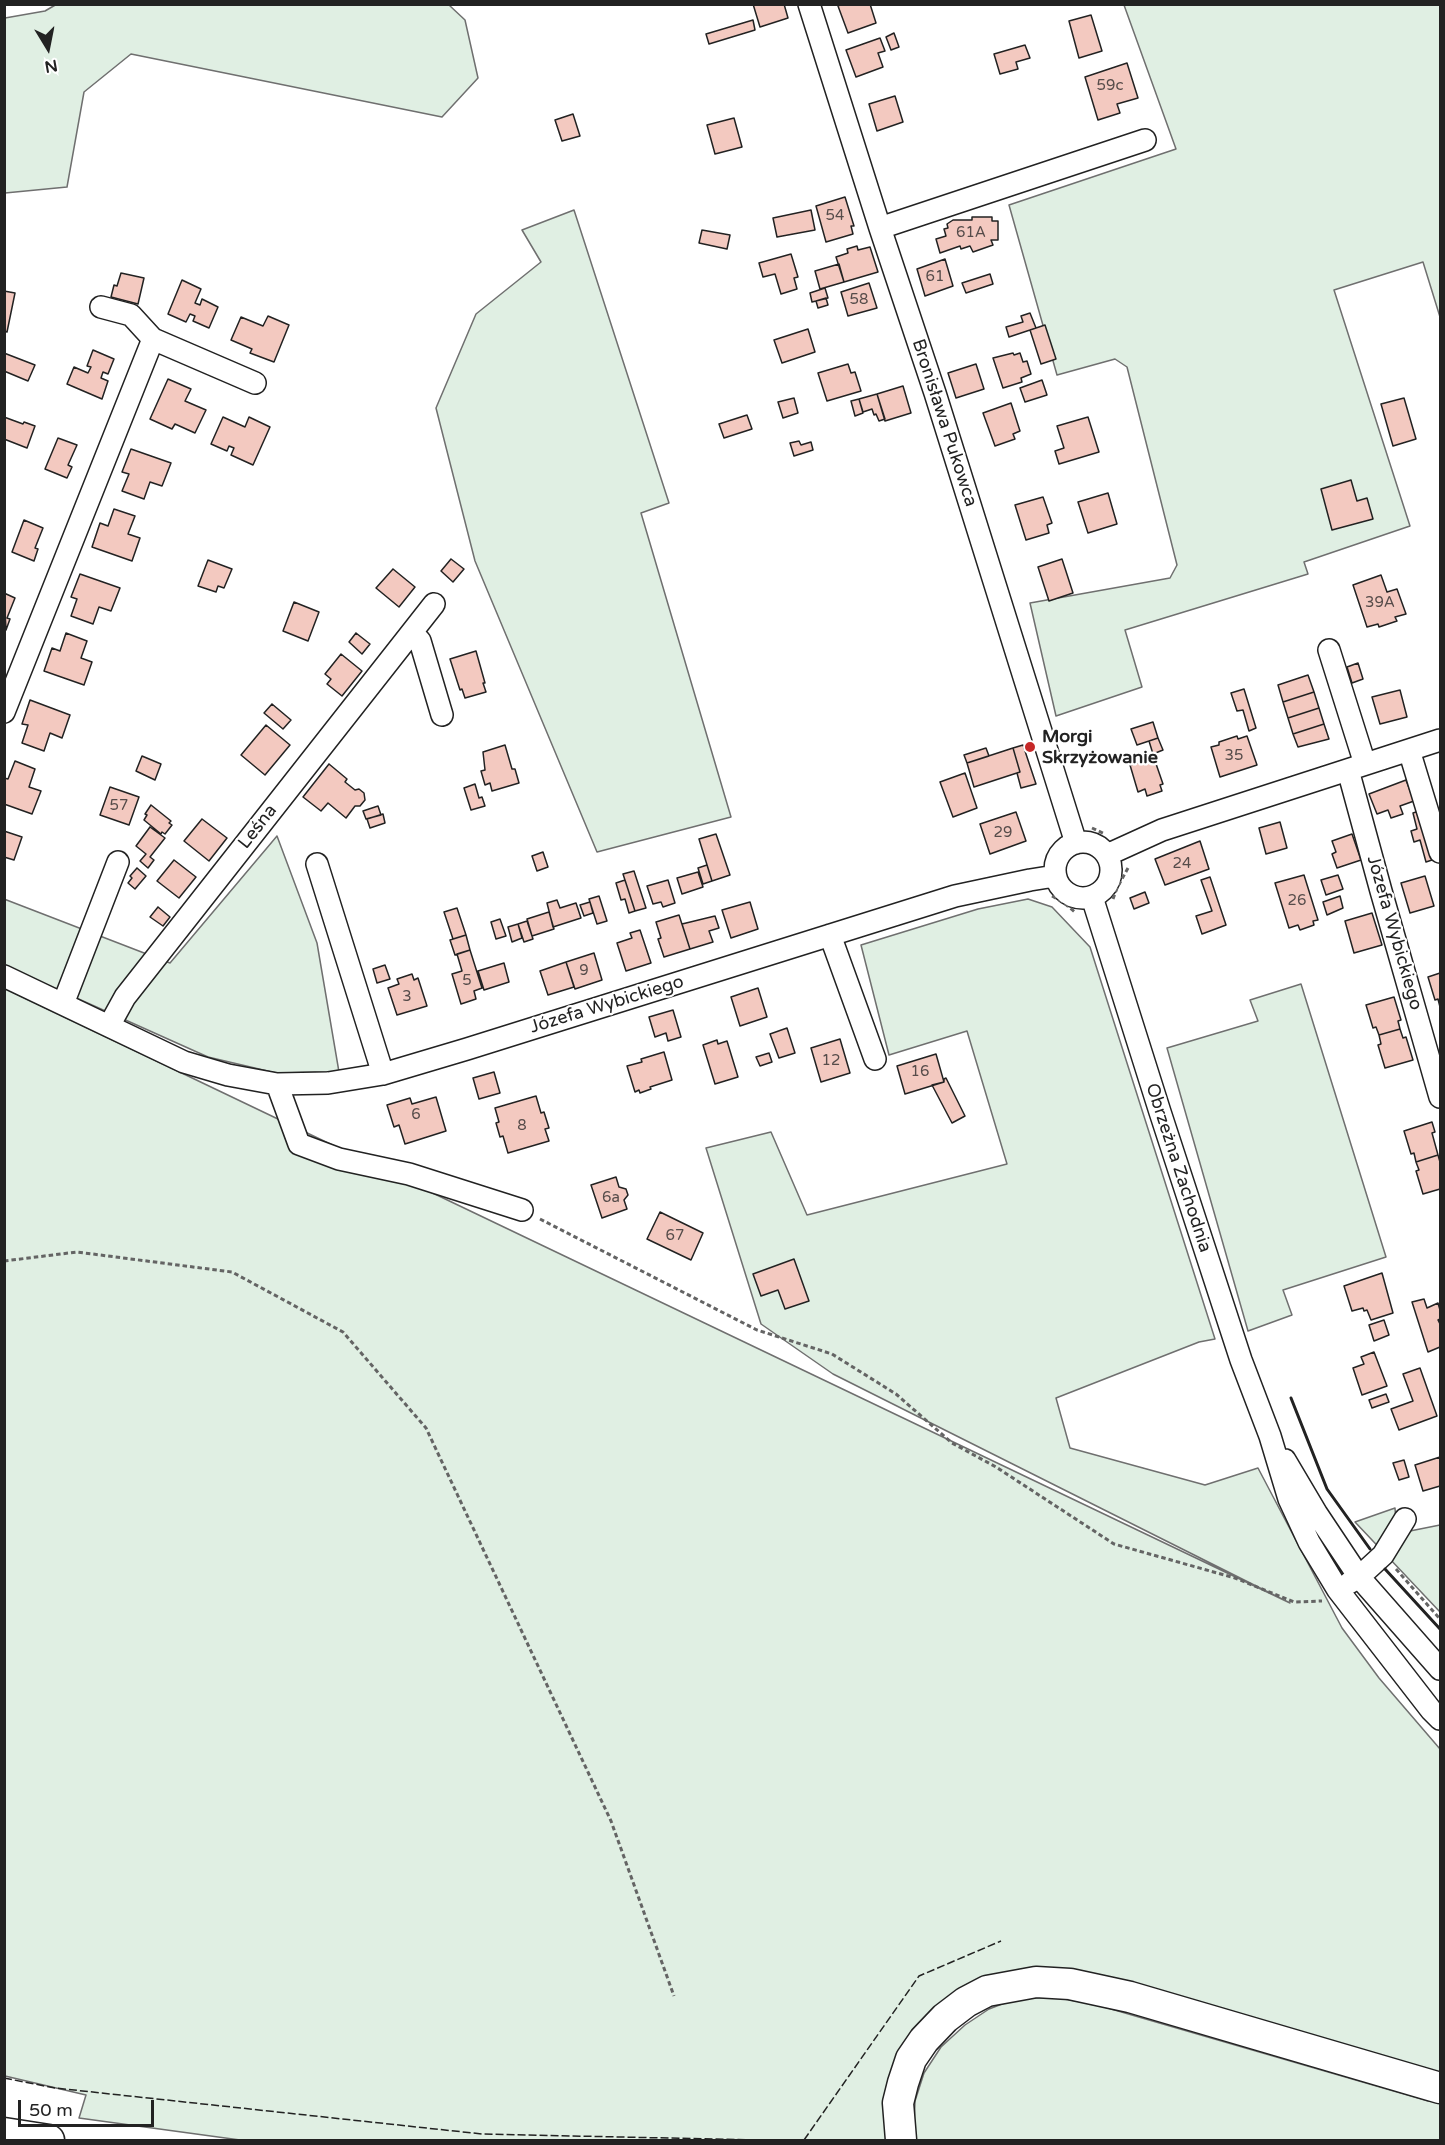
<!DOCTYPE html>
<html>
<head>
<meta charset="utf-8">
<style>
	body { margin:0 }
	#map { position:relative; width:1445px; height:2145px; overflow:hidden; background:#fff; font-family:"Varela Round",sans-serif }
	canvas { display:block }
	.frame { position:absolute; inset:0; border:6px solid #222; pointer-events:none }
	.north { position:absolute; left:18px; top:18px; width:60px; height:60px; -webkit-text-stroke:4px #fff; paint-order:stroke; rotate:170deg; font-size:16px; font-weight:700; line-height:24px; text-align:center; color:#222 }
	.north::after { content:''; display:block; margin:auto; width:21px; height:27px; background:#222; clip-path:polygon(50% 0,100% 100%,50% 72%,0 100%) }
	.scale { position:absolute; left:18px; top:2100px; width:136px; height:27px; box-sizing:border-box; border:3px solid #222; border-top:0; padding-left:8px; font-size:18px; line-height:21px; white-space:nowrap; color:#222; -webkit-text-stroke:4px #fff; paint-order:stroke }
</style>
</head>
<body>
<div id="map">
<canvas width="1445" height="2145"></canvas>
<div class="frame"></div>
<div class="north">N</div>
<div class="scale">50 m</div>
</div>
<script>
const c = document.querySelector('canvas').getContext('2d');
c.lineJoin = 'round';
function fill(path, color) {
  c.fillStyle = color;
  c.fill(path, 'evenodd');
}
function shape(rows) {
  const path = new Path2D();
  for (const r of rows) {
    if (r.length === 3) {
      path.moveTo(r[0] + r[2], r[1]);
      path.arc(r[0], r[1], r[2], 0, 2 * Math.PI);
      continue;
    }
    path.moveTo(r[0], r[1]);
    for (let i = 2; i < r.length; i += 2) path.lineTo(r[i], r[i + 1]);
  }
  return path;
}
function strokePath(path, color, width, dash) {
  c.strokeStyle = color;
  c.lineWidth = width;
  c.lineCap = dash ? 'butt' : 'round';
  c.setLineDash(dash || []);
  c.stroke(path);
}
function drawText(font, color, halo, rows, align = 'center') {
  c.font = font + ' "Varela Round",sans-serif';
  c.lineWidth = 4.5;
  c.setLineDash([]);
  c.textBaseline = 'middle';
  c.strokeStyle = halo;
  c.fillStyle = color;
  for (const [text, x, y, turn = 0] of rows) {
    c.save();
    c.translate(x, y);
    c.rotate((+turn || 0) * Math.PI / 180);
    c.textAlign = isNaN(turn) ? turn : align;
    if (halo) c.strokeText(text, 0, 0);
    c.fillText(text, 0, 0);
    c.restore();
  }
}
const green = shape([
	[57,4,449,5,465,20,478,78,442,117,131,54,84,92,67,187,5,193,5,18,45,11,57,4],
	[1124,5,1440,5,1440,317,1423,262,1334,290,1410,526,1304,562,1308,574,1125,630,1142,687,1056,716,1030,603,1170,578,1177,565,1127,367,1115,359,1057,375,1009,205,1176,149,1124,5],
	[574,210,669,503,641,513,731,817,597,852,475,561,436,408,476,314,541,262,522,230,574,210],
	[277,836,317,943,339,1072,276,1073,208,1057,5,966,4,899,170,963,277,836],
	[1028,899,1052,907,1090,947,1215,1339,1199,1342,1056,1398,1070,1448,1205,1485,1258,1468,1342,1628,1379,1678,1440,1749,1440,2073,1089,1977,945,2006,890,2140,240,2140,79,2118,86,2095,5,2076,4,988,1290,1603,833,1374,761,1324,706,1148,771,1132,807,1215,1007,1164,967,1031,889,1055,861,945,978,909,1028,899],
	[1301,984,1386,1257,1283,1290,1292,1315,1248,1331,1167,1048,1258,1021,1250,1000,1301,984],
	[1395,1508,1396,1522,1410,1531,1440,1525,1440,1612,1355,1522,1395,1508],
	[1052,1997,1094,2004,1428,2101,1440,2102,1440,2140,916,2140,914,2128,915,2101,924,2073,941,2047,965,2025,989,2009,1015,1999,1052,1997]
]);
fill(green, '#e0efe3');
strokePath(green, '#6f6f6f', 1.5);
const building = shape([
	[753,4,784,4,788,18,760,27,753,4],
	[842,4,870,4,876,23,848,33,838,6,842,4],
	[1091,15,1102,51,1079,58,1069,21,1091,15],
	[753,20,755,30,709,44,706,34,753,20],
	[894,33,899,47,891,50,886,37,894,33],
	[880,38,885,51,878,53,883,67,856,77,846,50,880,38],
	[1025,45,1030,58,1016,62,1018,69,1000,74,994,54,1025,45],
	[1127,63,1138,98,1117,104,1120,113,1098,120,1085,77,1127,63],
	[895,96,903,122,877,131,869,104,895,96],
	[573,114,580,136,562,141,555,120,573,114],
	[734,118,742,147,715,154,707,125,734,118],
	[845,197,854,226,851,226,853,234,826,242,816,206,845,197],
	[811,210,815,230,777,237,773,218,811,210],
	[972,217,992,217,992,221,998,221,998,240,991,240,993,245,973,252,970,246,961,249,960,246,940,253,936,239,946,236,944,229,948,228,947,224,953,220,972,220,972,217],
	[702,230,730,235,727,249,699,243,702,230],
	[857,246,858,250,870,247,878,272,844,282,836,257,848,253,847,249,857,246],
	[791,254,798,277,794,278,797,289,781,294,775,274,763,277,759,263,791,254],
	[945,259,953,286,925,296,917,269,945,259],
	[839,264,844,282,820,289,815,271,839,264],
	[121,273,144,278,138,304,111,297,114,285,117,286,121,273],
	[990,274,993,284,966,293,962,283,990,274],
	[182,280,201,289,195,303,200,305,202,299,218,307,209,328,193,321,195,316,190,314,186,322,168,314,182,280],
	[869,283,877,308,848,316,841,292,869,283],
	[825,288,828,298,812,302,810,293,825,288],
	[4,291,15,293,7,332,4,331,4,291],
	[826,298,828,305,818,308,816,301,826,298],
	[1030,313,1036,328,1009,337,1006,327,1023,322,1021,316,1030,313],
	[268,316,289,325,274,362,250,353,252,349,231,340,241,317,263,326,268,316],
	[1045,325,1056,359,1041,364,1030,330,1045,325],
	[808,329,815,352,782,363,774,340,808,329],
	[93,350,114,359,108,374,103,372,101,378,108,381,102,399,67,384,74,367,88,373,91,367,87,366,93,350],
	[4,353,35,365,28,381,4,371,4,353],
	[1013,353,1014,355,1020,353,1023,362,1027,361,1031,374,1021,378,1022,382,1003,388,993,358,1013,353],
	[848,364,851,373,855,372,861,391,827,401,818,373,848,364],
	[976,364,984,389,956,398,948,373,976,364],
	[168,379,191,389,185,401,206,410,195,433,175,424,172,429,150,419,168,379],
	[1042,380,1047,395,1025,402,1020,388,1042,380],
	[903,386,911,413,885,421,877,394,903,386],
	[877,394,885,419,879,421,876,414,874,415,872,409,863,412,859,399,877,394],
	[794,398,798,413,783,418,778,402,794,398],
	[1404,398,1416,439,1393,446,1381,404,1404,398],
	[859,399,863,413,855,416,851,401,859,399],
	[1011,403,1020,431,1013,434,1015,439,995,446,983,413,1011,403],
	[747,415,752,429,724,438,719,424,747,415],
	[4,417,23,424,24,422,35,426,27,448,4,439,4,417],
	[223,417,245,427,249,417,270,427,253,465,231,455,234,448,229,446,227,451,211,444,223,417],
	[1088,417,1099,452,1059,464,1055,451,1064,448,1057,426,1088,417],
	[58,438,77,445,68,465,72,467,67,478,45,469,58,438],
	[799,441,801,445,811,442,813,450,794,456,790,443,799,441],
	[131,449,171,463,162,486,150,482,144,499,122,491,129,474,122,472,131,449],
	[1351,480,1357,501,1367,498,1373,519,1332,530,1321,489,1351,480],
	[1108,493,1117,524,1088,533,1078,502,1108,493],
	[1043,497,1052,523,1047,525,1049,533,1026,540,1015,505,1043,497],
	[114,509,135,516,128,534,140,538,132,561,92,547,100,523,108,526,114,509],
	[24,520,43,528,35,548,38,549,34,561,12,552,24,520],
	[451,559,464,569,453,582,441,571,451,559],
	[1062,559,1073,593,1049,601,1038,567,1062,559],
	[208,560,232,569,224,588,218,586,216,592,198,586,208,560],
	[393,569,415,587,399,607,376,588,393,569],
	[80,574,120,588,111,611,99,607,93,624,71,616,77,599,71,597,80,574],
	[1381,575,1387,592,1397,589,1406,614,1395,617,1397,621,1379,627,1378,624,1367,627,1353,585,1381,575],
	[4,593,15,598,7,618,10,619,6,630,4,593],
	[294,602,319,612,308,641,283,631,294,602],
	[66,633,87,641,81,658,92,662,84,685,44,671,52,648,60,651,66,633],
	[356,633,370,644,362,654,349,642,356,633],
	[476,651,485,683,483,683,486,692,465,698,462,689,460,690,450,659,476,651],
	[341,654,362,671,342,696,327,684,331,679,325,674,341,654],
	[1358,663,1363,679,1352,683,1347,667,1358,663],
	[1308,675,1314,692,1283,702,1278,685,1308,675],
	[1244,689,1256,728,1249,731,1243,710,1237,711,1231,693,1244,689],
	[1400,690,1407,717,1380,724,1372,697,1400,690],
	[1314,692,1319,708,1288,718,1283,702,1314,692],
	[30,700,70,715,62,738,50,733,44,751,22,743,28,725,22,724,30,700],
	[272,704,291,720,283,729,264,713,272,704],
	[1319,708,1324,724,1293,734,1288,718,1319,708],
	[1153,722,1158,738,1137,745,1131,729,1153,722],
	[1324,724,1329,739,1298,747,1293,734,1324,724],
	[266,725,290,745,265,775,241,755,266,725],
	[1237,736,1238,739,1247,736,1257,765,1220,777,1211,747,1219,745,1219,742,1237,736],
	[1158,738,1163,750,1153,754,1149,741,1158,738],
	[505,745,512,769,515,769,519,783,492,791,490,783,485,785,481,771,485,770,483,752,505,745],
	[1023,745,1036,784,1021,788,1017,773,1020,772,1013,748,1023,745],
	[986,748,989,756,967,763,964,755,986,748],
	[1013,748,1020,772,974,787,967,763,1013,748],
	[142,756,161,764,155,780,136,771,142,756],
	[1154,758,1163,784,1160,785,1162,791,1147,796,1145,789,1138,792,1130,765,1154,758],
	[15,761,35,769,29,787,41,791,32,814,4,804,4,778,8,779,15,761],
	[329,764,347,779,345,782,355,790,359,789,364,793,365,800,360,806,355,806,346,818,328,803,321,811,303,797,329,764],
	[965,773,977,808,953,817,940,782,965,773],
	[1406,780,1414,801,1400,806,1403,814,1391,818,1388,810,1377,814,1369,794,1406,780],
	[475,784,479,798,482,797,485,806,471,810,464,788,475,784],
	[110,787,139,797,129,825,100,815,110,787],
	[151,805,171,821,169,823,172,825,165,834,162,832,161,834,144,820,147,815,145,814,151,805],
	[378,806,381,815,366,819,363,811,378,806],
	[1422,810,1435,859,1426,862,1420,840,1414,842,1411,831,1417,829,1413,813,1422,810],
	[1016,812,1026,841,990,854,980,824,1016,812],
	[383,814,385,823,370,828,367,819,383,814],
	[202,819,227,838,209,861,184,841,202,819],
	[1280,822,1287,848,1266,854,1259,828,1280,822],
	[150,827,165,838,150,857,154,860,148,868,140,861,146,854,136,846,150,827],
	[4,831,22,837,14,860,4,857,4,831],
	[716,834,730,875,712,881,699,839,716,834],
	[1352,834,1361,860,1337,868,1332,854,1336,852,1332,841,1352,834],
	[1200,841,1209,869,1165,885,1155,859,1200,841],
	[543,852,548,867,537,871,532,856,543,852],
	[174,860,196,877,179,898,157,881,174,860],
	[707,865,712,881,703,884,698,868,707,865],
	[137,868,146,876,135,889,128,883,132,878,130,876,137,868],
	[634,871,646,908,635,911,623,874,634,871],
	[698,872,703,887,682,894,677,878,698,872],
	[1304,875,1318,920,1313,921,1314,925,1300,930,1298,925,1289,928,1275,883,1304,875],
	[1338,875,1343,889,1326,895,1321,880,1338,875],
	[1425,876,1434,906,1410,913,1401,883,1425,876],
	[1210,877,1226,925,1202,934,1196,916,1212,911,1201,880,1210,877],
	[625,880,635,911,629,913,625,899,621,900,616,883,625,880],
	[668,880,675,903,663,907,661,902,653,904,647,886,668,880],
	[1145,892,1149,903,1134,909,1130,898,1145,892],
	[599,896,607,921,597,924,589,899,599,896],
	[1340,896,1343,908,1327,915,1323,902,1340,896],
	[557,900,560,908,576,903,581,918,553,927,547,903,557,900],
	[590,902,593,913,584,916,580,905,590,902],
	[750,902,758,929,731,938,722,910,750,902],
	[158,907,170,917,163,926,150,917,158,907],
	[457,908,466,935,453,939,444,912,457,908],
	[549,912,554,929,532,936,527,919,549,912],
	[1372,913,1382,945,1354,953,1345,921,1372,913],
	[679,915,690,949,664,957,658,939,661,938,656,922,679,915],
	[715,916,719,928,709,931,713,942,690,949,682,924,715,916],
	[500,919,506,936,496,939,491,922,500,919],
	[527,921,533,939,524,942,518,924,527,921],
	[518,924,522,938,512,942,508,927,518,924],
	[640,930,651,963,626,971,617,943,632,938,630,933,640,930],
	[466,935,470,950,455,955,450,940,466,935],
	[470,950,482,988,474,991,476,999,461,1004,452,974,462,971,457,954,470,950],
	[594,953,602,980,575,989,566,962,594,953],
	[566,962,574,987,548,995,540,971,566,962],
	[504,963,509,982,484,990,478,971,504,963],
	[385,965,390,979,377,983,373,969,385,965],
	[1440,973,1440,1007,1438,999,1435,1000,1428,977,1440,973],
	[412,974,414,980,418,978,427,1006,397,1015,388,988,399,984,397,979,412,974],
	[758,988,767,1017,740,1026,731,997,758,988],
	[1394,997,1401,1020,1398,1021,1400,1029,1379,1035,1376,1027,1373,1028,1366,1005,1394,997],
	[673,1010,681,1037,668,1041,666,1033,655,1037,649,1017,673,1010],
	[787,1028,795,1053,779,1058,770,1034,787,1028],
	[1400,1029,1403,1038,1406,1037,1413,1060,1385,1068,1378,1045,1381,1044,1379,1035,1400,1029],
	[840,1039,850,1073,821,1082,811,1048,840,1039],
	[717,1040,718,1044,727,1041,738,1077,715,1084,703,1045,717,1040],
	[664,1052,672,1080,650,1087,651,1089,640,1093,639,1090,635,1092,627,1066,642,1062,641,1059,664,1052],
	[769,1053,772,1062,760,1066,756,1057,769,1053],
	[936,1054,944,1082,905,1094,897,1066,936,1054],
	[494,1072,500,1093,479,1099,473,1078,494,1072],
	[946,1078,965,1116,952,1123,932,1085,944,1082,944,1079,946,1078],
	[536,1096,541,1113,544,1112,549,1128,545,1129,549,1141,508,1153,503,1136,500,1137,496,1123,499,1122,495,1108,536,1096],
	[436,1097,446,1131,405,1144,399,1125,394,1127,387,1105,410,1098,412,1104,436,1097],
	[1432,1122,1435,1132,1432,1133,1438,1155,1416,1162,1414,1153,1411,1154,1404,1131,1432,1122],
	[1438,1155,1440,1162,1440,1189,1423,1194,1416,1171,1419,1170,1416,1162,1438,1155],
	[616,1177,619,1187,626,1189,628,1195,624,1200,627,1209,602,1218,591,1185,616,1177],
	[660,1212,703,1233,691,1260,647,1239,660,1212],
	[794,1259,809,1301,785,1309,778,1290,761,1296,753,1274,794,1259],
	[1382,1273,1393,1313,1371,1320,1367,1310,1364,1311,1363,1308,1352,1311,1344,1286,1382,1273],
	[1424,1299,1427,1308,1438,1303,1440,1310,1440,1319,1438,1320,1440,1324,1440,1347,1428,1352,1412,1302,1424,1299],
	[1384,1320,1389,1335,1374,1341,1369,1325,1384,1320],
	[1374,1352,1387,1386,1362,1395,1353,1368,1364,1364,1361,1357,1374,1352],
	[1420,1368,1437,1416,1399,1430,1391,1409,1413,1401,1403,1374,1420,1368],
	[1386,1394,1389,1402,1372,1408,1369,1400,1386,1394],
	[1440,1457,1440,1486,1423,1491,1415,1465,1440,1457],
	[1404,1460,1409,1477,1399,1480,1393,1463,1404,1460]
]);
fill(building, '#f3c9c0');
strokePath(building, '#222', 1.5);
const minor = shape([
	[809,4,880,228,935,393,1076,843],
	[880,228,1145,140],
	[101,307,131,315,153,339,255,383],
	[412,632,420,641,442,715],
	[1329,650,1365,764],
	[4,712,153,339],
	[1409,750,1440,852],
	[1348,770,1381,891,1440,1097],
	[1083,870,28],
	[1107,855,1162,830,1440,740],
	[317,864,383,1074],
	[1092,897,1160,1112,1241,1360,1270,1436,1289,1499,1309,1542,1338,1590,1431,1710,1440,1719],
	[830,935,875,1059],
	[4,976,184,1062,228,1075,277,1084,328,1083,383,1074,467,1049,955,896,1030,880,1055,876],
	[63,1004,118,862],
	[109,1026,125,997,434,604],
	[277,1084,299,1144,339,1159,409,1174,522,1210],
	[1285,1460,1317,1514,1359,1577,1440,1669],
	[1349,1583,1359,1577,1383,1555,1405,1519]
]);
const highway = shape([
	[4,2133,49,2140],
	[901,2140,898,2103,903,2083,911,2059,924,2040,945,2018,966,2002,987,1991,1036,1982,1070,1984,1130,1997,1440,2088]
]);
strokePath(minor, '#222', 24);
strokePath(highway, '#222', 33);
strokePath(shape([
	[1092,828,1105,834],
	[1052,896,1063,902,1076,913],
	[1113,899,1117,888,1128,868],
	[540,1219,757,1330,832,1354,896,1394,952,1443,996,1467,1114,1544,1235,1578,1294,1602,1322,1601],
	[4,1261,77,1252,232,1272,343,1332,426,1428,611,1821,674,1996],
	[1396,1569,1440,1619]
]), '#646464', 3, [4.5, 3]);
strokePath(minor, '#fff', 21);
strokePath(highway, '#fff', 30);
strokePath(shape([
	[4,2078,55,2088,482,2134,759,2140],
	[804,2140,919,1976,1001,1941]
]), '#222', 1.5, [8, 3]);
strokePath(shape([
	[1291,1398,1327,1489,1370,1549],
	[1385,1569,1440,1629]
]), '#222', 3);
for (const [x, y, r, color] of [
	[1030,747,6,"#c62828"]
]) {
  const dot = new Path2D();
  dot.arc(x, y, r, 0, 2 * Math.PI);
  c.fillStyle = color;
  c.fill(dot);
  strokePath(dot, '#fff', 2);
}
drawText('15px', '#564c4a', null, [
	["59c",1110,86],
	["54",835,216],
	["61A",971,233],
	["61",935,277],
	["58",859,300],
	["39A",1380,603],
	["35",1234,756],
	["57",119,806],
	["29",1003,833],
	["24",1182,864],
	["26",1297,901],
	["9",584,971],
	["5",467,981],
	["3",407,997],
	["12",831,1061],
	["16",920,1072],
	["6",416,1115],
	["8",522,1126],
	["6a",611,1198],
	["67",675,1236]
]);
drawText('18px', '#222', '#fff', [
	["Bronisława Pukowca",944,423,72],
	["Leśna",258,827,-52],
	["Józefa Wybickiego",1394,933,74],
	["Józefa Wybickiego",607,1005,-17],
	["Obrzeżna Zachodnia",1178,1168,72]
]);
drawText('bold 18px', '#222', '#fff', [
	["Morgi",1042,737],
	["Skrzyżowanie",1042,758]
], 'left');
</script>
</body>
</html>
